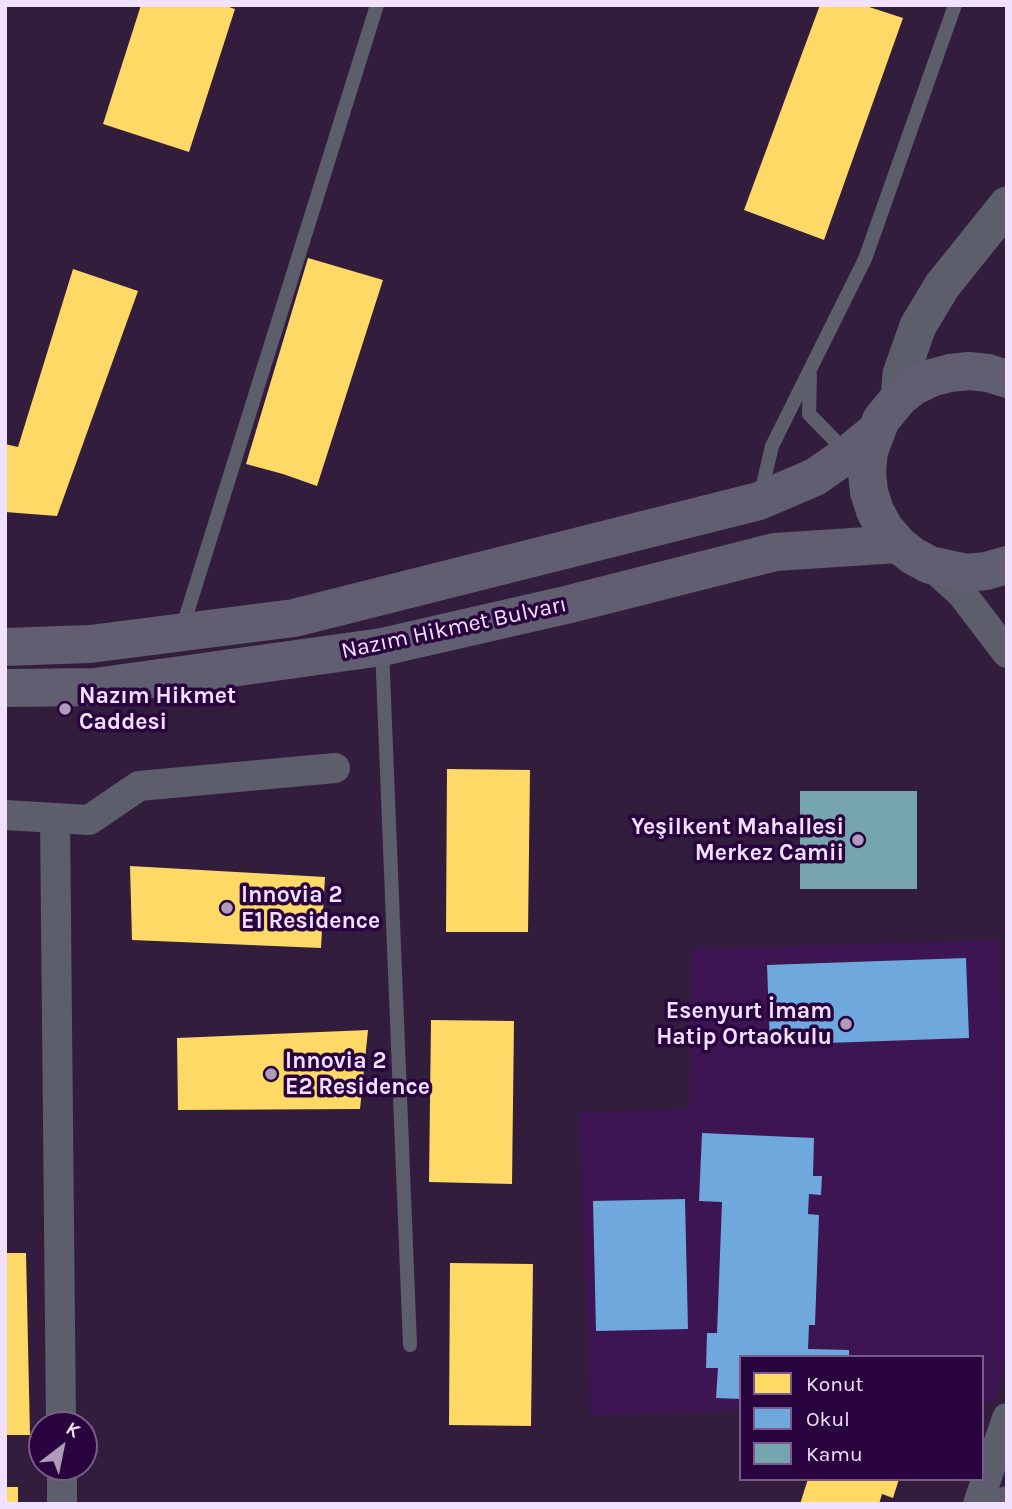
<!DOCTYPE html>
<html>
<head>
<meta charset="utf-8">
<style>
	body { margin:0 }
	#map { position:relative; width:1012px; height:1509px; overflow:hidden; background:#321d3d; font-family:Karla,sans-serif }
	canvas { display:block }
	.frame { position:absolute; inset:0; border:7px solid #f1e1fe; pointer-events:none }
	.legend { position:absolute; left:739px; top:1355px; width:245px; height:126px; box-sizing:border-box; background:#2a043f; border:2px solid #7a5c8b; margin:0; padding:9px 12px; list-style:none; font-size:21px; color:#f1e1fe }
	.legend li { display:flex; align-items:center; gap:14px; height:35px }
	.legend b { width:35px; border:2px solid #7a5c8b }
	.north { position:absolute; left:28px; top:1411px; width:70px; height:70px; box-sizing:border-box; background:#2a043f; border:2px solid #7a5c8b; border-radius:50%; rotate:32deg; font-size:19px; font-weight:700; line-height:28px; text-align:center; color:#f1e1fe }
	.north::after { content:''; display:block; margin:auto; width:24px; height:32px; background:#ae9cba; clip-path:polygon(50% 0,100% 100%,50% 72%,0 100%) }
</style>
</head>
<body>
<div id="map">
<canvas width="1012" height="1509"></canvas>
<div class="frame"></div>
<ul class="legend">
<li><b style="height:19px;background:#ffd966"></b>Konut</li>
<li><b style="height:19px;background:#6fa8dc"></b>Okul</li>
<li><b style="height:19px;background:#76a5af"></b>Kamu</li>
</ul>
<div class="north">K</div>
</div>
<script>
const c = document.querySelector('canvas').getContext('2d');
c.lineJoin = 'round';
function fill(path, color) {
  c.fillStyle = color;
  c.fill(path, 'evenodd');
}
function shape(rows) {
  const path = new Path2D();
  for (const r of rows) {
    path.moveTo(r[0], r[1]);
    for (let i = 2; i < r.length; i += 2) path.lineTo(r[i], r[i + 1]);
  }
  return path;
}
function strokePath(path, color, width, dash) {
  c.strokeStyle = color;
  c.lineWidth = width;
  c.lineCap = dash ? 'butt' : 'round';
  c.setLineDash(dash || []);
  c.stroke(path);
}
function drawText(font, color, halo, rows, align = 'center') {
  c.font = font + ' Karla,sans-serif';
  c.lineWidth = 7;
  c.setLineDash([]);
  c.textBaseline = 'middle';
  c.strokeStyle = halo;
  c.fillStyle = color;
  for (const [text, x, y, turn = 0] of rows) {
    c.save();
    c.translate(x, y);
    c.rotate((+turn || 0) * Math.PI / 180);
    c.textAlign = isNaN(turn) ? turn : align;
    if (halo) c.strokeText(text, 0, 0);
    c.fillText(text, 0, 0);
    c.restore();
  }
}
fill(shape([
	[1000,940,1007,1207,1007,1356,995,1401,982,1402,982,1357,741,1357,741,1410,591,1416,579,1113,689,1109,692,949]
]), '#3c1552');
fill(shape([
	[141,5,223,5,235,9,189,152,103,124],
	[820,5,863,5,903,18,824,240,744,210],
	[308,258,383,280,317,486,283,474,246,464],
	[73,269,138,291,57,516,5,512,5,444,18,447],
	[447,769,530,770,528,932,446,932],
	[130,866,325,877,321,948,132,940],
	[431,1020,514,1021,512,1184,429,1182],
	[368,1030,360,1109,178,1110,177,1038],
	[5,1253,26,1253,30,1435,5,1435],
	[450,1263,533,1264,531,1426,449,1425],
	[808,1479,899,1479,893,1498,882,1494,879,1504,800,1504],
	[5,1487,18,1487,18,1504,5,1504]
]), '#ffd966');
fill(shape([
	[966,958,969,1038,770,1045,767,965],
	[702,1133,814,1138,813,1176,822,1176,821,1195,809,1194,808,1214,819,1215,815,1325,809,1325,808,1349,849,1350,849,1357,741,1357,741,1399,716,1398,718,1368,706,1368,707,1333,717,1333,722,1202,699,1201],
	[685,1199,688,1329,596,1331,593,1201]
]), '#6fa8dc');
fill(shape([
	[800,791,917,791,917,889,800,889]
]), '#76a5af');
strokePath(shape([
	[810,375,809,414,846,452],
	[760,497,772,446,865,259,955,5],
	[182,629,377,5],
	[382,648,410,1345]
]), '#5d5e6c', 14);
strokePath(shape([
	[930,565,962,594,1007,653],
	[5,815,89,820,139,786,335,768],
	[55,818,61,1425],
	[62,1467,62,1504],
	[978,1504,1007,1418],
	[1006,1504,1007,1501]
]), '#5d5e6c', 30);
strokePath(shape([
	[899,398,901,374,918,326,942,286,1007,205]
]), '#5d5e6c', 37);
strokePath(shape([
	[1007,379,988,373,969,371,950,373,931,378,914,386,899,398,881,420,869,451,867,472,869,492,875,511,885,529,898,544,913,556,930,565,967,573,986,571,1007,565],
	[5,647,90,644,294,618,759,501,815,477,848,454,875,432],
	[5,688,95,687,382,647,570,604,775,552,898,544]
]), '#615e72', 38);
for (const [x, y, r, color] of [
	[65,709,7,"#ae9cba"],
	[858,840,7,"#ae9cba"],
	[227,908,7,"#ae9cba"],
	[846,1024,7,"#ae9cba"],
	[271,1074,7,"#ae9cba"]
]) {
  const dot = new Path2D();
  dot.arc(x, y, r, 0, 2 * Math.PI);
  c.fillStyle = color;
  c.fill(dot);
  strokePath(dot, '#2a043f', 2.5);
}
drawText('23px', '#f1e1fe', '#2a043f', [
	["Nazım Hikmet Bulvarı",454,628,-12]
]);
drawText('bold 23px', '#f1e1fe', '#2a043f', [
	["Nazım Hikmet",79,696],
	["Caddesi",79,722],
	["Yeşilkent Mahallesi",844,827,"right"],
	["Merkez Camii",844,853,"right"],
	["Innovia 2",241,895],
	["E1 Residence",241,921],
	["Esenyurt İmam",832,1011,"right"],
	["Hatip Ortaokulu",832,1037,"right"],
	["Innovia 2",285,1061],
	["E2 Residence",285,1087]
], 'left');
</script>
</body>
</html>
